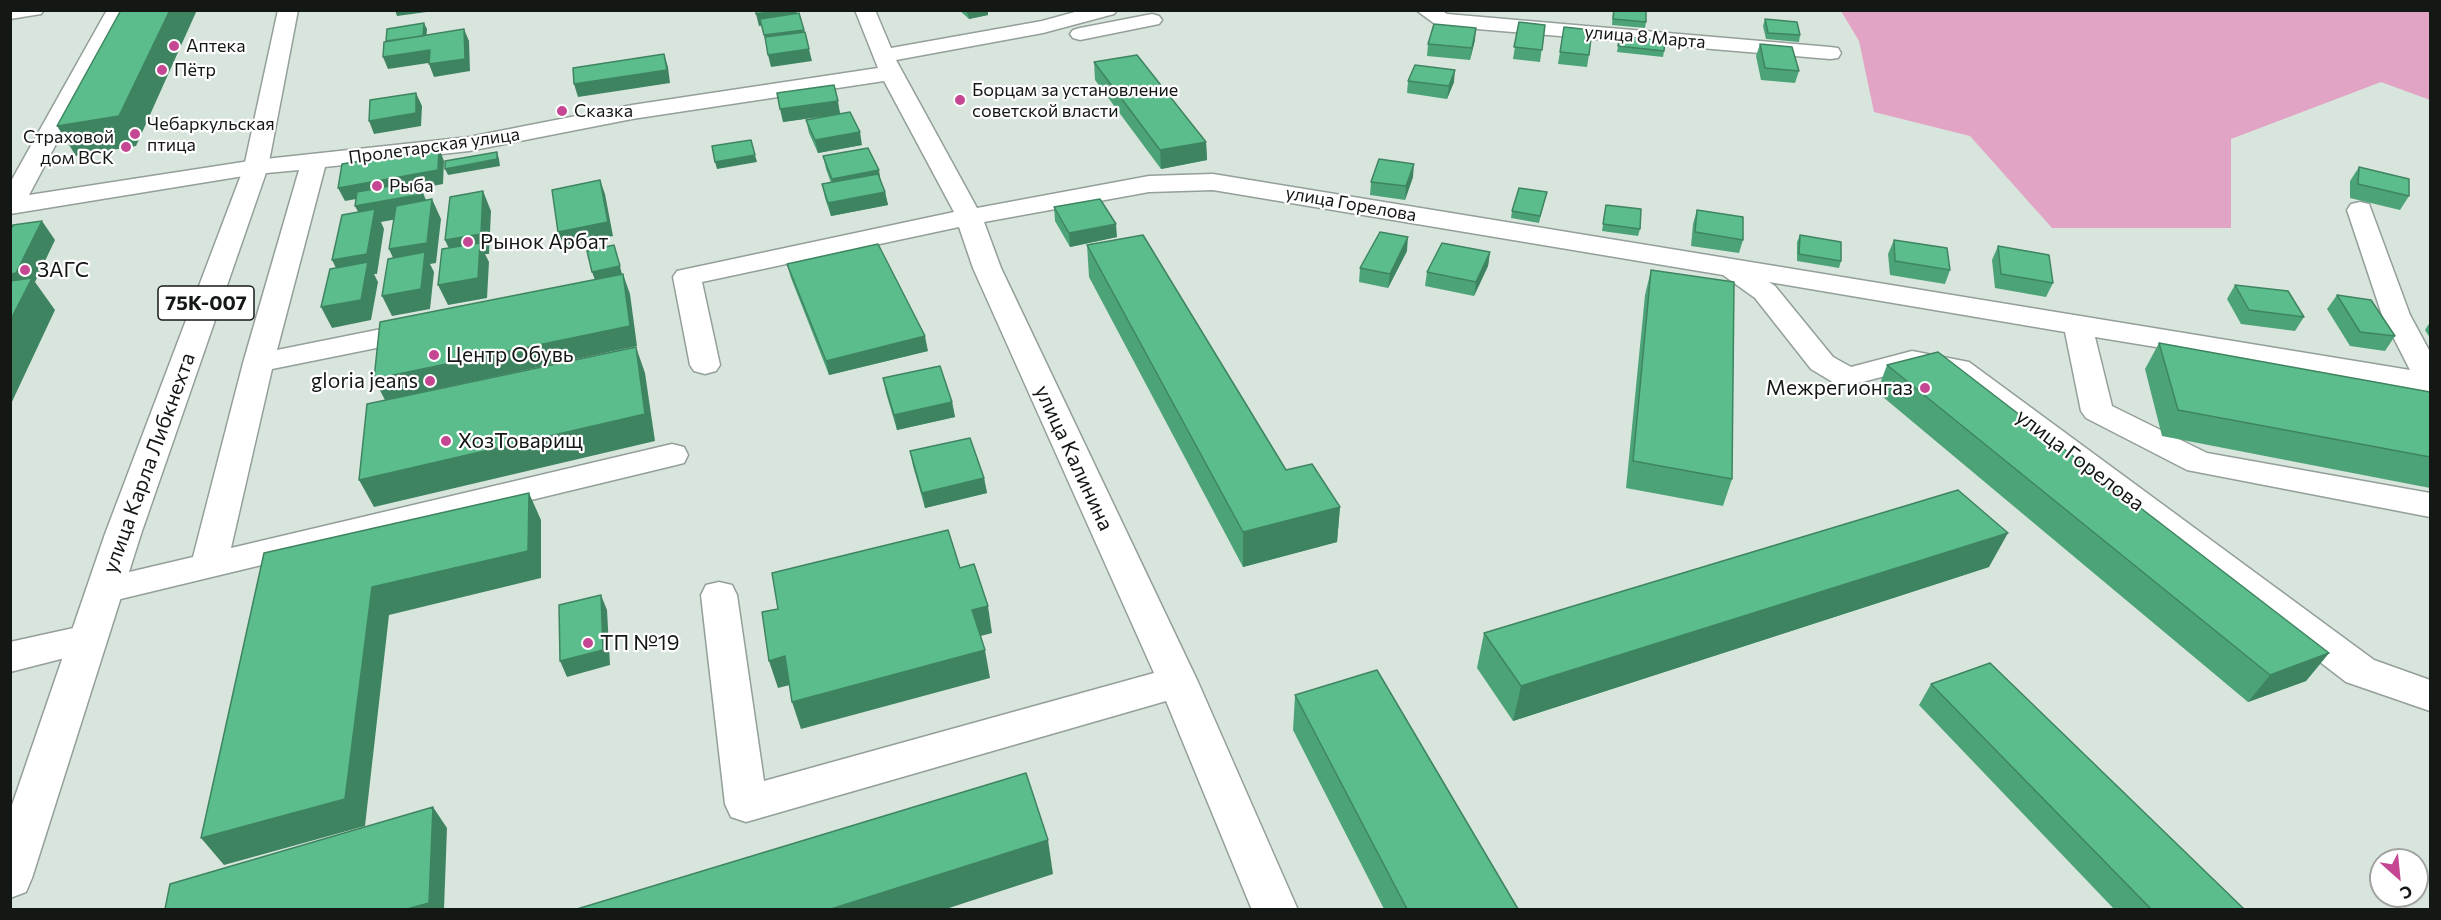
<!DOCTYPE html>
<html>
<head>
<meta charset="utf-8">
<style>
	body { margin:0 }
	#map { position:relative; width:2441px; height:920px; overflow:hidden; background:#d8e5dd; font-family:Commissioner,sans-serif }
	canvas { display:block }
	.frame { position:absolute; inset:0; border:12px solid #141815; pointer-events:none }
	.north { position:absolute; left:2369px; top:848px; width:60px; height:60px; box-sizing:border-box; background:#fff; border:2px solid #a1a3a1; border-radius:50%; rotate:153deg; font-size:16px; font-weight:700; line-height:24px; text-align:center; color:#141815 }
	.north::after { content:''; display:block; margin:auto; width:21px; height:27px; background:#c54692; clip-path:polygon(50% 0,100% 100%,50% 72%,0 100%) }
</style>
</head>
<body>
<div id="map">
<canvas width="2441" height="920"></canvas>
<div class="frame"></div>
<div class="north">С</div>
</div>
<script>
const c = document.querySelector('canvas').getContext('2d');
c.lineJoin = 'round';
function fill(path, color) {
  c.fillStyle = color;
  c.fill(path, 'evenodd');
}
function shape(rows) {
  const path = new Path2D();
  for (const r of rows) {
    path.moveTo(r[0], r[1]);
    for (let i = 2; i < r.length; i += 2) path.lineTo(r[i], r[i + 1]);
  }
  return path;
}
function strokePath(path, color, width, dash) {
  c.strokeStyle = color;
  c.lineWidth = width;
  c.lineCap = dash ? 'butt' : 'round';
  c.setLineDash(dash || []);
  c.stroke(path);
}
function drawText(font, color, halo, rows, align = 'center') {
  c.font = font + ' Commissioner,sans-serif';
  c.lineWidth = 4.5;
  c.setLineDash([]);
  c.textBaseline = 'middle';
  c.strokeStyle = halo;
  c.fillStyle = color;
  for (const [text, x, y, turn = 0] of rows) {
    c.save();
    c.translate(x, y);
    c.rotate((+turn || 0) * Math.PI / 180);
    c.textAlign = isNaN(turn) ? turn : align;
    if (halo) c.strokeText(text, 0, 0);
    c.fillText(text, 0, 0);
    c.restore();
  }
}
fill(shape([
	[1841,11,2430,11,2430,100,2381,82,2231,139,2231,228,2052,228,1970,136,1874,112,1859,41]
]), '#e2a4c4');
const minor = shape([
	[10,10,44,10,41,14,10,19,10,10],
	[107,10,127,10,29,195,256,160,469,137,632,105,878,68,855,10,875,10,891,48,1042,21,1082,10,1117,10,1114,14,1043,33,896,60,977,208,1149,176,1213,174,2410,370,2382,315,2347,210,2351,204,2360,202,2369,204,2410,315,2430,352,2430,392,2095,337,2112,406,2207,453,2430,493,2430,517,2187,470,2086,418,2081,411,2065,332,1769,282,1775,286,1833,357,1851,367,1912,351,1969,362,2374,660,2430,680,2430,711,2346,682,1949,376,1912,369,1847,386,1836,384,1811,369,1755,298,1723,275,1213,190,1149,192,984,222,1001,268,1198,682,1298,910,1252,910,1166,701,746,822,731,817,725,804,701,595,706,585,719,582,732,585,737,595,764,781,1154,673,973,268,959,227,702,282,720,365,716,371,705,374,694,371,690,365,673,277,677,271,954,212,884,81,632,119,469,151,325,167,277,350,421,321,431,324,436,330,431,336,421,339,272,369,231,548,672,444,684,447,688,455,684,463,672,466,104,603,91,599,86,590,91,581,193,557,243,363,299,170,256,174,10,214,10,183,107,10],
	[1416,10,1441,10,1447,14,1830,47,1838,48,1841,53,1838,58,1830,59,1442,26,1435,24,1416,10],
	[1152,14,1159,16,1162,20,1159,24,1080,40,1073,38,1070,34,1073,30,1080,28,1152,14],
	[87,625,100,629,106,639,100,649,10,672,10,642,87,625]
]);
const major = shape([
	[278,10,298,10,268,167,141,534,32,878,26,892,10,898,10,811,105,534,244,167,278,10]
]);
strokePath(minor, '#939f98', 3);
strokePath(major, '#939f98', 3);
fill(minor, '#fff');
fill(major, '#fff');
fill(shape([
	[959,10,988,10,988,15,969,19],
	[1613,10,1646,10,1646,22,1645,28,1612,25],
	[1765,19,1800,35,1799,42,1766,39,1763,26],
	[1519,22,1545,25,1540,62,1513,59],
	[1564,27,1589,55,1587,67,1558,64],
	[1620,36,1664,51,1663,57,1617,52],
	[1475,40,1470,60,1427,56,1428,44],
	[1760,44,1799,71,1795,83,1761,80,1756,56],
	[1094,62,1206,142,1207,160,1161,169,1095,80],
	[1408,81,1454,82,1447,99,1407,93],
	[834,85,840,113,862,145,818,153,809,133,806,120,825,116,783,122],
	[823,156,881,182,885,192,888,205,831,216,825,198,822,184,831,183,826,169],
	[2359,167,2409,196,2400,210,2350,198,2350,181],
	[1413,177,1405,200,1370,195,1371,182],
	[1545,199,1539,223,1511,218,1512,211],
	[1606,205,1640,229,1638,236,1602,231],
	[1054,207,1117,237,1070,247,1055,221],
	[1697,210,1743,240,1739,253,1691,246,1693,224],
	[1800,235,1841,261,1839,268,1797,261,1797,242],
	[1894,240,1950,270,1945,284,1890,275,1888,254],
	[1087,245,1286,470,1340,507,1337,542,1243,567,1089,277],
	[1998,246,2053,283,2046,297,1995,288,1992,260],
	[1407,251,1388,288,1359,282,1360,268],
	[1490,252,1488,266,1474,296,1425,286,1427,272],
	[787,264,928,351,829,375,791,278],
	[1651,270,1732,479,1723,506,1626,488,1645,295],
	[2235,285,2304,317,2295,331,2241,324,2227,299],
	[2337,295,2395,336,2385,351,2350,346,2327,309],
	[2430,322,2430,338,2425,330],
	[2159,343,2430,392,2430,488,2162,436,2145,369],
	[1887,365,2329,653,2306,681,2248,702,1877,392],
	[883,378,952,402,955,417,897,430,886,393],
	[910,451,984,478,987,493,925,508,913,466],
	[1989,567,1513,721,1477,668,1484,633],
	[1931,684,2244,909,2114,909,1919,705],
	[1295,695,1518,909,1384,909,1293,730]
]), '#4da378');
fill(shape([
	[170,10,197,10,136,146,76,156,57,126],
	[395,10,434,10,434,11,397,16],
	[783,10,796,10,798,21,759,26,756,14],
	[980,10,988,10,988,15,969,19,968,13],
	[424,23,427,29,426,42,388,47],
	[1476,28,1475,40,1470,60,1472,48],
	[464,29,469,41,470,71,434,77,429,64],
	[804,30,806,42,767,47,764,35],
	[809,49,812,61,771,67,768,55],
	[430,50,435,62,388,69,383,57],
	[664,54,668,67,670,83,578,97,574,84],
	[1455,70,1454,82,1447,99,1449,86],
	[416,93,422,106,421,126,374,134,369,121],
	[838,101,840,114,783,122,780,109],
	[860,132,862,145,818,153,815,140],
	[1206,142,1207,160,1161,169,1160,150],
	[439,148,444,161,443,184,421,188,426,200,425,214,381,222,384,229,377,274,374,274,378,282,371,320,332,328,321,307,342,280,332,260,365,225,355,206,417,188,345,201,338,188],
	[497,152,499,159,500,166,448,175,445,169],
	[755,155,757,162,717,169,715,162],
	[1414,164,1413,177,1405,200,1406,186],
	[879,170,881,183,835,192,832,179],
	[600,180,605,194,613,236,563,246,558,232],
	[483,191,491,211,489,254,485,254,489,262,487,298,448,305,438,285,454,260,445,240],
	[885,192,888,205,831,216,828,203],
	[432,199,441,219,436,263,430,264,434,272,430,309,392,316,382,296,398,269,389,249],
	[42,221,55,240,35,282,55,310,10,406,10,274],
	[1116,224,1117,237,1070,247,1069,233],
	[1408,237,1407,251,1388,288,1390,274],
	[614,245,622,274,595,280,592,272],
	[1490,252,1488,266,1474,296,1476,282],
	[623,274,630,294,637,346,385,400,374,379],
	[925,336,928,351,829,375,826,361],
	[636,347,645,373,655,441,374,507,359,480],
	[952,402,955,417,897,430,894,415],
	[984,478,987,493,925,508,922,493],
	[529,493,541,520,541,578,389,615,365,826,224,865,201,838,372,587],
	[1340,507,1337,542,1243,567,1243,532],
	[2008,533,1989,567,1513,721,1521,686],
	[601,595,607,610,610,665,567,677,560,661],
	[988,606,992,633,977,637,972,610],
	[985,650,990,678,801,729,792,702],
	[2329,653,2306,681,2248,702,2270,675],
	[785,656,794,684,778,688,769,661],
	[433,807,447,828,444,909,407,909],
	[1048,840,1053,874,946,909,831,909]
]), '#3f8461');
const building = shape([
	[121,10,170,10,119,116,57,126,121,10],
	[756,10,783,10,756,14,756,10],
	[965,10,980,10,968,13,965,10],
	[1614,10,1646,10,1646,22,1613,19,1614,10],
	[799,13,804,30,764,35,760,19,799,13],
	[1765,19,1797,22,1800,35,1768,33,1765,19],
	[1519,22,1545,25,1542,50,1514,47,1519,22],
	[424,23,423,36,386,41,387,29,424,23],
	[1434,24,1476,28,1472,48,1428,44,1434,24],
	[1564,27,1592,30,1589,55,1560,52,1564,27],
	[464,29,465,59,429,64,430,50,383,57,384,42,464,29],
	[805,32,809,49,768,55,765,37,805,32],
	[1620,36,1665,41,1664,51,1618,46,1620,36],
	[1760,44,1792,47,1799,71,1765,68,1760,44],
	[664,54,667,70,574,84,573,68,664,54],
	[1137,55,1206,142,1160,150,1094,62,1137,55],
	[1415,65,1455,70,1449,86,1408,81,1415,65],
	[834,85,838,101,780,109,777,93,834,85],
	[416,93,416,113,369,121,370,100,416,93],
	[850,112,860,132,815,140,806,120,850,112],
	[751,140,755,155,715,162,712,146,751,140],
	[439,148,438,170,338,188,342,164,439,148],
	[868,148,879,170,832,179,823,156,868,148],
	[497,152,497,159,445,169,445,161,497,152],
	[1379,159,1414,164,1406,186,1371,182,1379,159],
	[2359,167,2409,179,2409,196,2358,184,2359,167],
	[878,174,885,192,828,203,822,184,878,174],
	[600,180,608,222,558,232,552,190,600,180],
	[418,181,417,195,355,206,357,192,418,181],
	[1519,188,1547,192,1540,216,1512,211,1519,188],
	[483,191,481,234,445,240,450,197,483,191],
	[432,199,427,243,389,249,396,206,432,199],
	[1100,199,1116,224,1069,233,1054,207,1100,199],
	[1606,205,1641,209,1640,229,1603,224,1606,205],
	[375,209,367,254,332,260,342,215,375,209],
	[1697,210,1743,217,1743,240,1695,232,1697,210],
	[42,221,16,273,10,274,10,230,13,225,42,221],
	[1380,232,1408,237,1390,274,1360,268,1380,232],
	[1143,235,1286,470,1312,464,1340,507,1243,532,1087,245,1143,235],
	[1800,235,1841,242,1841,261,1799,254,1800,235],
	[1894,240,1947,248,1950,270,1895,261,1894,240],
	[480,243,478,278,438,285,442,249,480,243],
	[1442,243,1490,252,1476,282,1427,272,1442,243],
	[878,244,925,336,826,361,787,264,878,244],
	[614,245,620,266,592,272,587,251,614,245],
	[1998,246,2049,255,2053,283,2001,274,1998,246],
	[425,252,421,289,382,296,388,259,425,252],
	[368,262,361,300,321,307,330,269,368,262],
	[1651,270,1734,282,1732,479,1633,461,1651,270],
	[623,274,630,326,374,379,380,322,623,274],
	[32,278,10,321,10,281,32,278],
	[2235,285,2288,291,2304,317,2249,310,2235,285],
	[2337,295,2371,300,2395,336,2360,332,2337,295],
	[2159,343,2430,392,2430,457,2178,410,2159,343],
	[636,347,645,414,359,480,367,404,636,347],
	[1938,352,2329,653,2270,675,1887,365,1938,352],
	[940,366,952,402,894,415,883,378,940,366],
	[970,438,984,478,922,493,910,451,970,438],
	[1958,490,2008,533,1521,686,1484,633,1958,490],
	[529,493,528,551,372,587,345,799,201,838,264,553,529,493],
	[948,530,960,568,974,564,988,606,972,610,985,650,792,702,785,656,769,661,762,612,778,609,772,573,948,530],
	[601,595,603,650,560,661,559,605,601,595],
	[1990,663,2244,909,2151,909,1931,684,1990,663],
	[1377,670,1518,909,1407,909,1295,695,1377,670],
	[1026,773,1048,840,831,909,577,909,1026,773],
	[433,807,429,903,407,909,165,909,170,884,433,807]
]);
fill(building, '#5abd8b');
strokePath(building, '#3f8461', 1.5);
for (const [x, y, r, color] of [
	[174,46,6,"#c54692"],
	[162,70,6,"#c54692"],
	[960,100,6,"#c54692"],
	[562,111,6,"#c54692"],
	[135,134,6,"#c54692"],
	[126,147,6,"#c54692"],
	[377,186,6,"#c54692"],
	[468,242,6,"#c54692"],
	[25,270,6,"#c54692"],
	[434,355,6,"#c54692"],
	[430,381,6,"#c54692"],
	[1925,388,6,"#c54692"],
	[446,441,6,"#c54692"],
	[588,643,6,"#c54692"]
]) {
  const dot = new Path2D();
  dot.arc(x, y, r, 0, 2 * Math.PI);
  c.fillStyle = color;
  c.fill(dot);
  strokePath(dot, '#fff', 2);
}
drawText('18px', '#141815', '#fff', [
	["улица 8 Марта",1645,37,5],
	["Пролетарская улица",434,146,-8],
	["улица Горелова",1351,204,10]
]);
drawText('18px', '#141815', '#fff', [
	["Аптека",186,46],
	["Пётр",174,70],
	["Борцам за установление",972,90],
	["советской власти",972,111],
	["Сказка",574,111],
	["Чебаркульская",147,124],
	["птица",147,145],
	["Страховой",114,137,"right"],
	["дом ВСК",114,158,"right"],
	["Рыба",389,186]
], 'left');
for (const [x, y, w] of [
	[206,303,96]
]) {
  const box = new Path2D();
  box.roundRect(x - w / 2, y - 17, w, 34, 4.5);
  c.fillStyle = '#fff';
  c.fill(box);
  strokePath(box, '#141815', 1.5);
}
drawText('bold 20px', '#141815', null, [
	["75К-007",206,303]
]);
drawText('21px', '#141815', '#fff', [
	["Рынок Арбат",480,242],
	["ЗАГС",37,270],
	["Центр Обувь",446,355],
	["gloria jeans",418,381,"right"],
	["Межрегионгаз",1913,388,"right"],
	["ХозТоварищ",458,441],
	["ТП №19",600,643]
], 'left');
drawText('21px', '#141815', '#fff', [
	["улица Калинина",1074,458,65],
	["улица Горелова",2080,460,37],
	["улица Карла Либкнехта",149,463,-70]
]);
</script>
</body>
</html>
